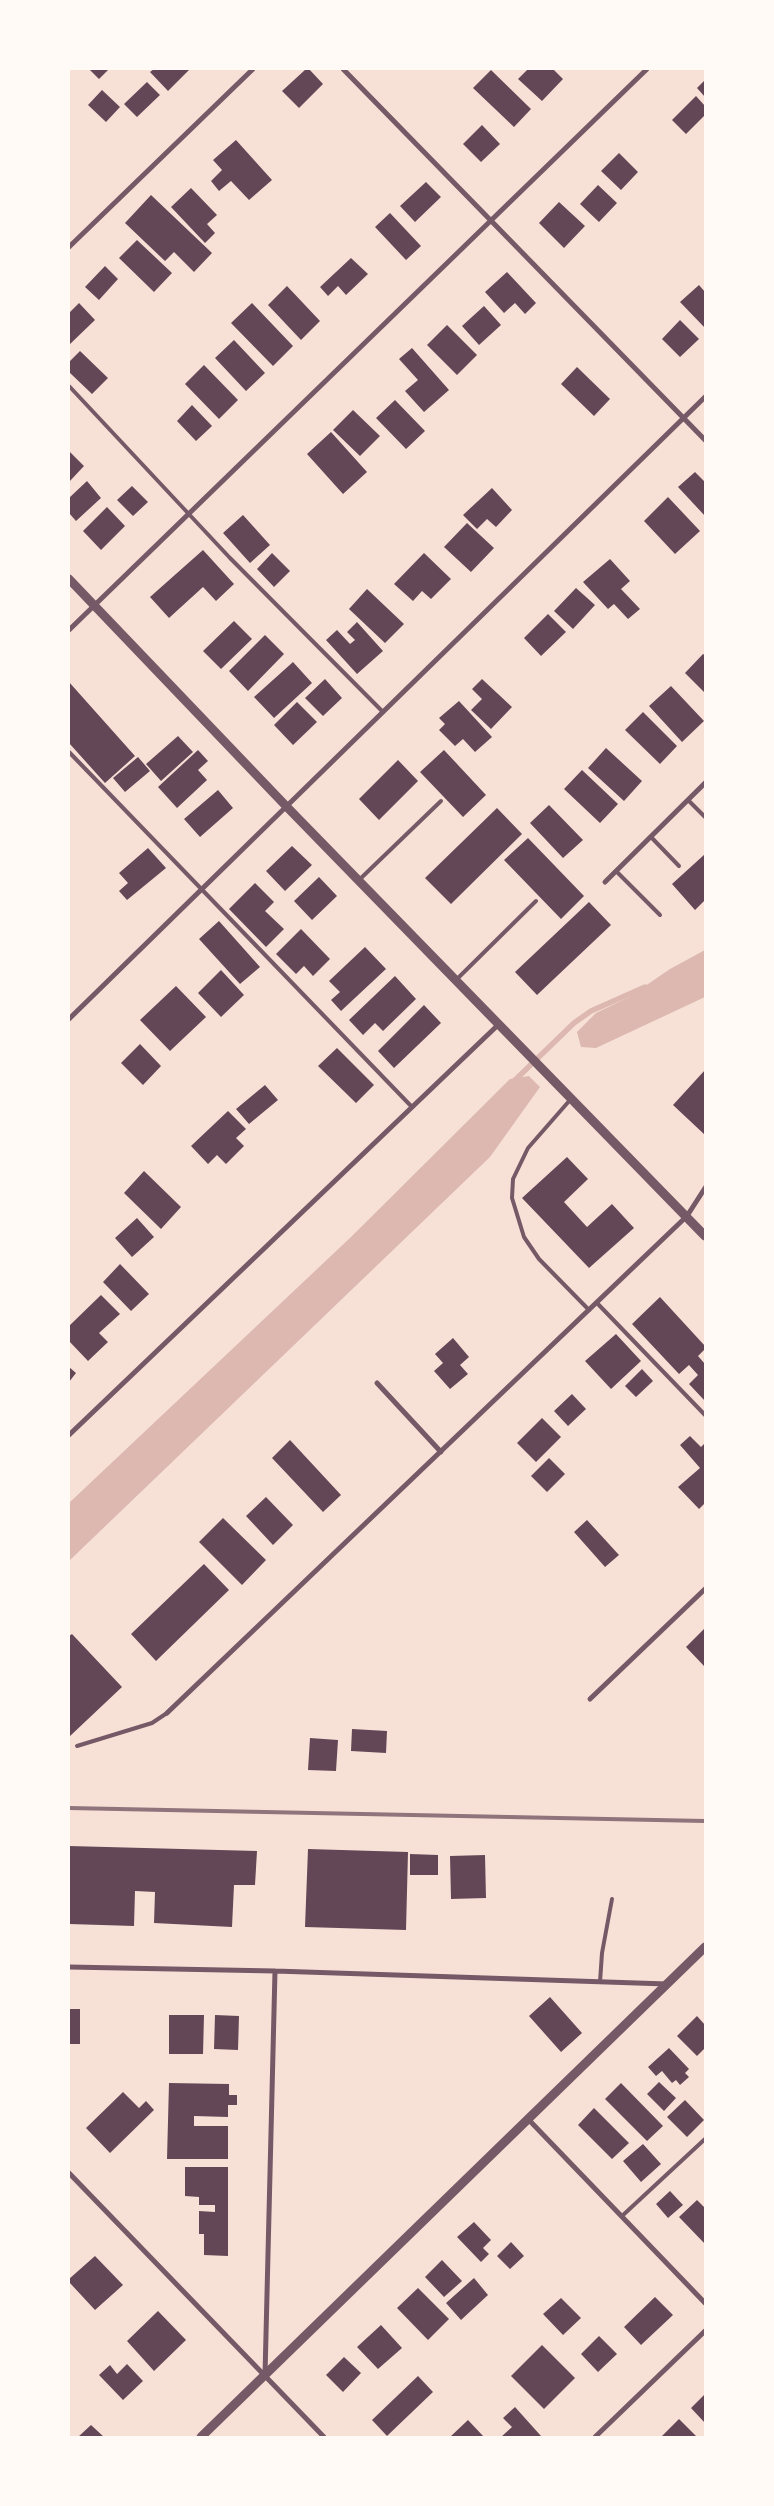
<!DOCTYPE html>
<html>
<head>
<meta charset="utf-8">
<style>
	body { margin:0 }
	#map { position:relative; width:774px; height:2506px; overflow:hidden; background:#f7e1d7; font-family:"Titillium Web",sans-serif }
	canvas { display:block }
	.frame { position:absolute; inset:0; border:70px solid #fffaf5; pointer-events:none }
</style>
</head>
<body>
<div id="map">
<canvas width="774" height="2506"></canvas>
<div class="frame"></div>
</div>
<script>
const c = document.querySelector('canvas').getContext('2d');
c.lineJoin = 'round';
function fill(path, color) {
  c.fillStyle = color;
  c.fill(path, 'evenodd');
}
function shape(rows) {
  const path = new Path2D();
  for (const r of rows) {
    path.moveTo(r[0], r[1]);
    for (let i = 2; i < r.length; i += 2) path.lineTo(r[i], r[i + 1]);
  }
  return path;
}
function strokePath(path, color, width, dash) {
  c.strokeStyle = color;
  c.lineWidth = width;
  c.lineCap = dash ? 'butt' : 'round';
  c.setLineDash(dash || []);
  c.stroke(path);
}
fill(shape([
	[705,950,705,997,596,1048,581,1047,577,1032,596,1013,629,997,670,969],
	[529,1076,540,1087,490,1157,69,1561,69,1503,351,1237,510,1079]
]), '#dcb8b0');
strokePath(shape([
	[512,1083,574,1023,591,1011,645,987]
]), '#dcb8b0', 5.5);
fill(shape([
	[89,69,109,69,99,79],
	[154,69,190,69,168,91,150,72],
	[306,69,309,69,323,84,299,108,282,91],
	[528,69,553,69,563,79,542,101,518,79],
	[491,70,531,109,514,127,473,88],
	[705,80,705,97,697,88],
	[147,82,160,95,137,117,124,104],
	[102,90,120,107,106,122,88,105],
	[696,96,705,106,705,115,686,134,672,120],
	[482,125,500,144,481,162,463,144],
	[236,140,272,180,249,200,231,181,219,191,211,181,222,170,213,160],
	[619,153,638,172,621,190,601,171],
	[426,182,441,197,415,222,400,206],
	[598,185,617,203,599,222,580,204],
	[191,188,217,215,207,224,215,233,205,243,171,207],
	[151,195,212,253,194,272,174,252,165,261,125,223],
	[559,202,585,226,564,248,539,223],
	[390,213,421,246,406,260,375,227],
	[137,240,172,273,154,292,119,258],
	[351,258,368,274,346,295,338,286,328,296,320,287],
	[105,266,118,279,99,300,85,287],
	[507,272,536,303,525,314,515,303,504,313,485,292],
	[699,285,705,292,705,328,680,302],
	[287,286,320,321,301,340,268,305],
	[79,303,95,320,69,345,69,313],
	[252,303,293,346,273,366,231,323],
	[484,306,501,325,479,345,462,326],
	[680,320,699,339,680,357,662,339],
	[447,325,477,355,457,375,427,345],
	[234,340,265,373,246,391,215,358],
	[412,348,449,390,424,412,405,391,418,380,399,359],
	[80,351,108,378,92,394,69,372,69,362],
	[204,365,238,400,219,419,185,384],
	[577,367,610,399,594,416,561,384],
	[395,400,425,431,406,449,376,418],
	[192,405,212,426,196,441,177,421],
	[353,410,380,436,360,456,333,430],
	[331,432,367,472,343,494,307,454],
	[69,451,84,466,69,482],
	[695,472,705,482,705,516,678,487],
	[87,481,101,498,76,521,69,513,69,498],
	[132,486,148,502,133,516,117,500],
	[492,488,512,510,496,527,487,519,477,529,463,515],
	[668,497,700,531,675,554,644,521],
	[107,507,125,526,101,550,83,531],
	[243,515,270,545,250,563,223,533],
	[467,523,494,548,471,572,444,547],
	[203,550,234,584,216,601,203,587,169,618,150,597],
	[272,553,290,571,274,587,257,569],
	[424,553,451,579,431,599,422,591,413,601,394,584],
	[610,559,630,581,621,589,640,609,628,619,614,604,608,609,583,582],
	[576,588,595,605,573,629,554,611],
	[367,589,404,624,385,643,349,609],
	[548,614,566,632,541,656,524,638],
	[234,621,252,639,221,669,203,651],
	[357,622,383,651,357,674,326,640,337,630,350,644,355,640,347,632],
	[265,635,284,654,248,691,229,671],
	[703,654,705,655,705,693,685,673],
	[293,662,312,683,274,718,254,697],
	[325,679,342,698,323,716,305,698],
	[482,679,512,707,491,729,471,710,482,699,472,689],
	[69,682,135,756,105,783,69,743],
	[671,686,704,721,682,742,649,706],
	[459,701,492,737,475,752,463,739,455,746,439,730,445,724,439,718],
	[297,702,317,722,293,745,274,725],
	[643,712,677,746,660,764,625,730],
	[178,736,193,752,161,781,146,764],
	[606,748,642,781,624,801,588,768],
	[198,750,208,761,198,770,207,780,177,808,158,787],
	[444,750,486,795,463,817,420,772],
	[138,757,150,771,125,792,113,778],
	[398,760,418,781,379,820,359,799],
	[582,770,618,804,600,823,564,789],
	[218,790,233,808,200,837,184,819],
	[549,805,583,840,563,858,530,823],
	[497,808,522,834,451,904,425,878],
	[528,838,584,896,561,919,504,860],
	[292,846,312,865,285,891,266,871],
	[148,848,166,868,127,900,119,891,128,883,119,873],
	[705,854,705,900,695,910,672,884],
	[319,877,337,896,312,920,294,901],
	[255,883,274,902,265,911,284,929,266,947,229,909],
	[589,902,611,925,537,995,515,972],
	[219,921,260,967,240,984,199,939],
	[301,929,330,959,313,976,304,966,296,974,276,954],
	[365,947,386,969,341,1011,331,1000,340,992,329,981],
	[221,970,244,995,221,1017,198,993],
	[395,976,416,999,383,1031,375,1023,363,1035,349,1020],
	[176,986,206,1017,170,1051,140,1020],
	[424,1005,441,1023,394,1068,378,1051],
	[140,1044,161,1066,143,1085,121,1063],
	[337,1048,374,1085,356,1103,318,1066],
	[705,1070,705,1135,673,1105],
	[265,1085,278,1100,249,1124,236,1109],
	[228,1111,246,1129,236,1138,244,1146,226,1164,217,1155,208,1164,191,1146],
	[567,1157,588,1179,564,1202,587,1227,612,1204,634,1228,589,1268,522,1198],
	[144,1171,181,1207,161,1229,124,1193],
	[137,1218,154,1237,132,1257,115,1238],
	[120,1264,149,1294,131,1311,103,1282],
	[101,1295,120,1314,99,1333,108,1342,88,1361,69,1341,69,1326],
	[660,1297,705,1346,705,1349,698,1356,705,1364,705,1401,689,1384,698,1375,689,1365,679,1374,632,1324],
	[616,1334,641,1361,611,1389,585,1361],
	[453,1338,469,1357,460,1365,468,1374,450,1389,434,1371,443,1363,435,1354],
	[69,1367,76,1373,69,1382],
	[642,1369,653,1381,636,1397,625,1386],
	[572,1394,586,1409,568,1426,554,1411],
	[542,1418,561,1437,536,1462,517,1443],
	[690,1436,701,1447,705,1443,705,1503,699,1509,678,1487,700,1468,680,1445],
	[290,1440,341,1495,323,1512,272,1458],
	[549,1458,565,1474,547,1492,531,1476],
	[266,1497,293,1525,273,1545,246,1516],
	[223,1518,266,1560,242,1585,199,1542],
	[587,1520,619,1555,605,1567,574,1532],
	[204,1564,229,1590,156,1661,131,1634],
	[705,1628,705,1664,704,1666,686,1647],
	[72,1634,122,1687,69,1737,69,1636],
	[352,1729,387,1731,386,1753,351,1751],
	[310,1738,338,1740,336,1771,308,1770],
	[69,1846,257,1851,255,1885,234,1885,232,1927,154,1923,155,1892,135,1891,134,1926,69,1924],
	[308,1849,408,1852,406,1930,305,1927],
	[410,1854,438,1855,438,1875,410,1875],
	[485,1855,486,1898,451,1899,450,1856],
	[550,1997,582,2033,561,2052,529,2016],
	[69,2009,80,2009,80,2044,69,2044],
	[169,2015,204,2015,203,2054,169,2054],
	[215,2015,239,2016,238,2050,214,2049],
	[697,2016,705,2025,705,2048,697,2056,677,2036],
	[669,2048,689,2069,685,2073,689,2077,680,2085,676,2080,672,2083,662,2071,656,2076,648,2067],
	[659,2082,676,2098,664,2111,647,2094],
	[169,2083,229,2084,229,2095,237,2095,237,2105,228,2105,228,2117,194,2116,194,2126,228,2126,228,2159,167,2159],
	[621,2083,663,2126,647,2141,605,2099],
	[123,2092,139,2108,146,2101,154,2110,110,2153,86,2128],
	[685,2100,704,2120,687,2137,667,2117],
	[594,2108,629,2143,612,2159,578,2125],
	[643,2144,661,2164,641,2182,623,2161],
	[185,2167,228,2167,228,2256,204,2255,204,2234,199,2234,199,2211,215,2212,215,2205,199,2205,199,2197,185,2196],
	[670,2191,683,2205,668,2218,656,2204],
	[697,2200,705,2208,705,2244,679,2217],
	[474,2222,491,2240,483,2248,489,2254,481,2262,457,2237],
	[511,2242,524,2256,510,2269,497,2256],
	[95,2256,123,2285,95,2310,69,2282,69,2279],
	[442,2260,462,2281,444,2297,425,2277],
	[474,2278,488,2295,461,2320,446,2303],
	[418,2288,449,2319,428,2340,397,2308],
	[655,2297,673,2315,641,2345,624,2327],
	[561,2298,581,2318,563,2335,543,2314],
	[158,2311,186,2340,154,2371,127,2341],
	[381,2325,402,2348,378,2369,357,2347],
	[599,2336,617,2354,598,2372,581,2354],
	[542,2345,575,2378,544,2409,511,2376],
	[344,2357,361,2373,343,2392,326,2375],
	[127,2364,143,2381,123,2400,99,2375,110,2365,117,2374],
	[418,2376,433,2392,387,2436,372,2420],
	[705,2394,705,2423,691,2408],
	[515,2407,541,2436,539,2437,501,2437,512,2427,503,2418],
	[679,2419,697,2437,661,2437],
	[468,2420,484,2437,450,2437],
	[91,2425,104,2437,78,2437]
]), '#644757');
strokePath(shape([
	[69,386,230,558,383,712],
	[69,752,412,1107],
	[688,800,705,817],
	[651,837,679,866],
	[616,871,660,915],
	[359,880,441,801],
	[456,980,536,901],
	[570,1100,528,1148,513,1179,512,1198,524,1237,539,1259,589,1310],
	[597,1303,705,1415],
	[77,1746,152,1723,167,1713],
	[600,1982,602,1953,612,1899],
	[622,2216,705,2139]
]), '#755966', 4);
strokePath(shape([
	[343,69,705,440],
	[69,247,253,69],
	[69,630,647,69],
	[605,882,705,783],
	[69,1019,705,397],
	[377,1383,441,1452],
	[69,1435,499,1024],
	[590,1699,705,1589],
	[167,1713,687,1216,705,1188],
	[69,1967,275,1971,667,1984],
	[528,2119,705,2303],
	[69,2173,324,2437],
	[265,2375,275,1971],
	[595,2437,705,2331]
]), '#755966', 5);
strokePath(shape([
	[69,579,286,806,705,1236],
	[201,2437,705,1947]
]), '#755966', 9);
strokePath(shape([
	[69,1808,705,1821]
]), '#8f747c', 4);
</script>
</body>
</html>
